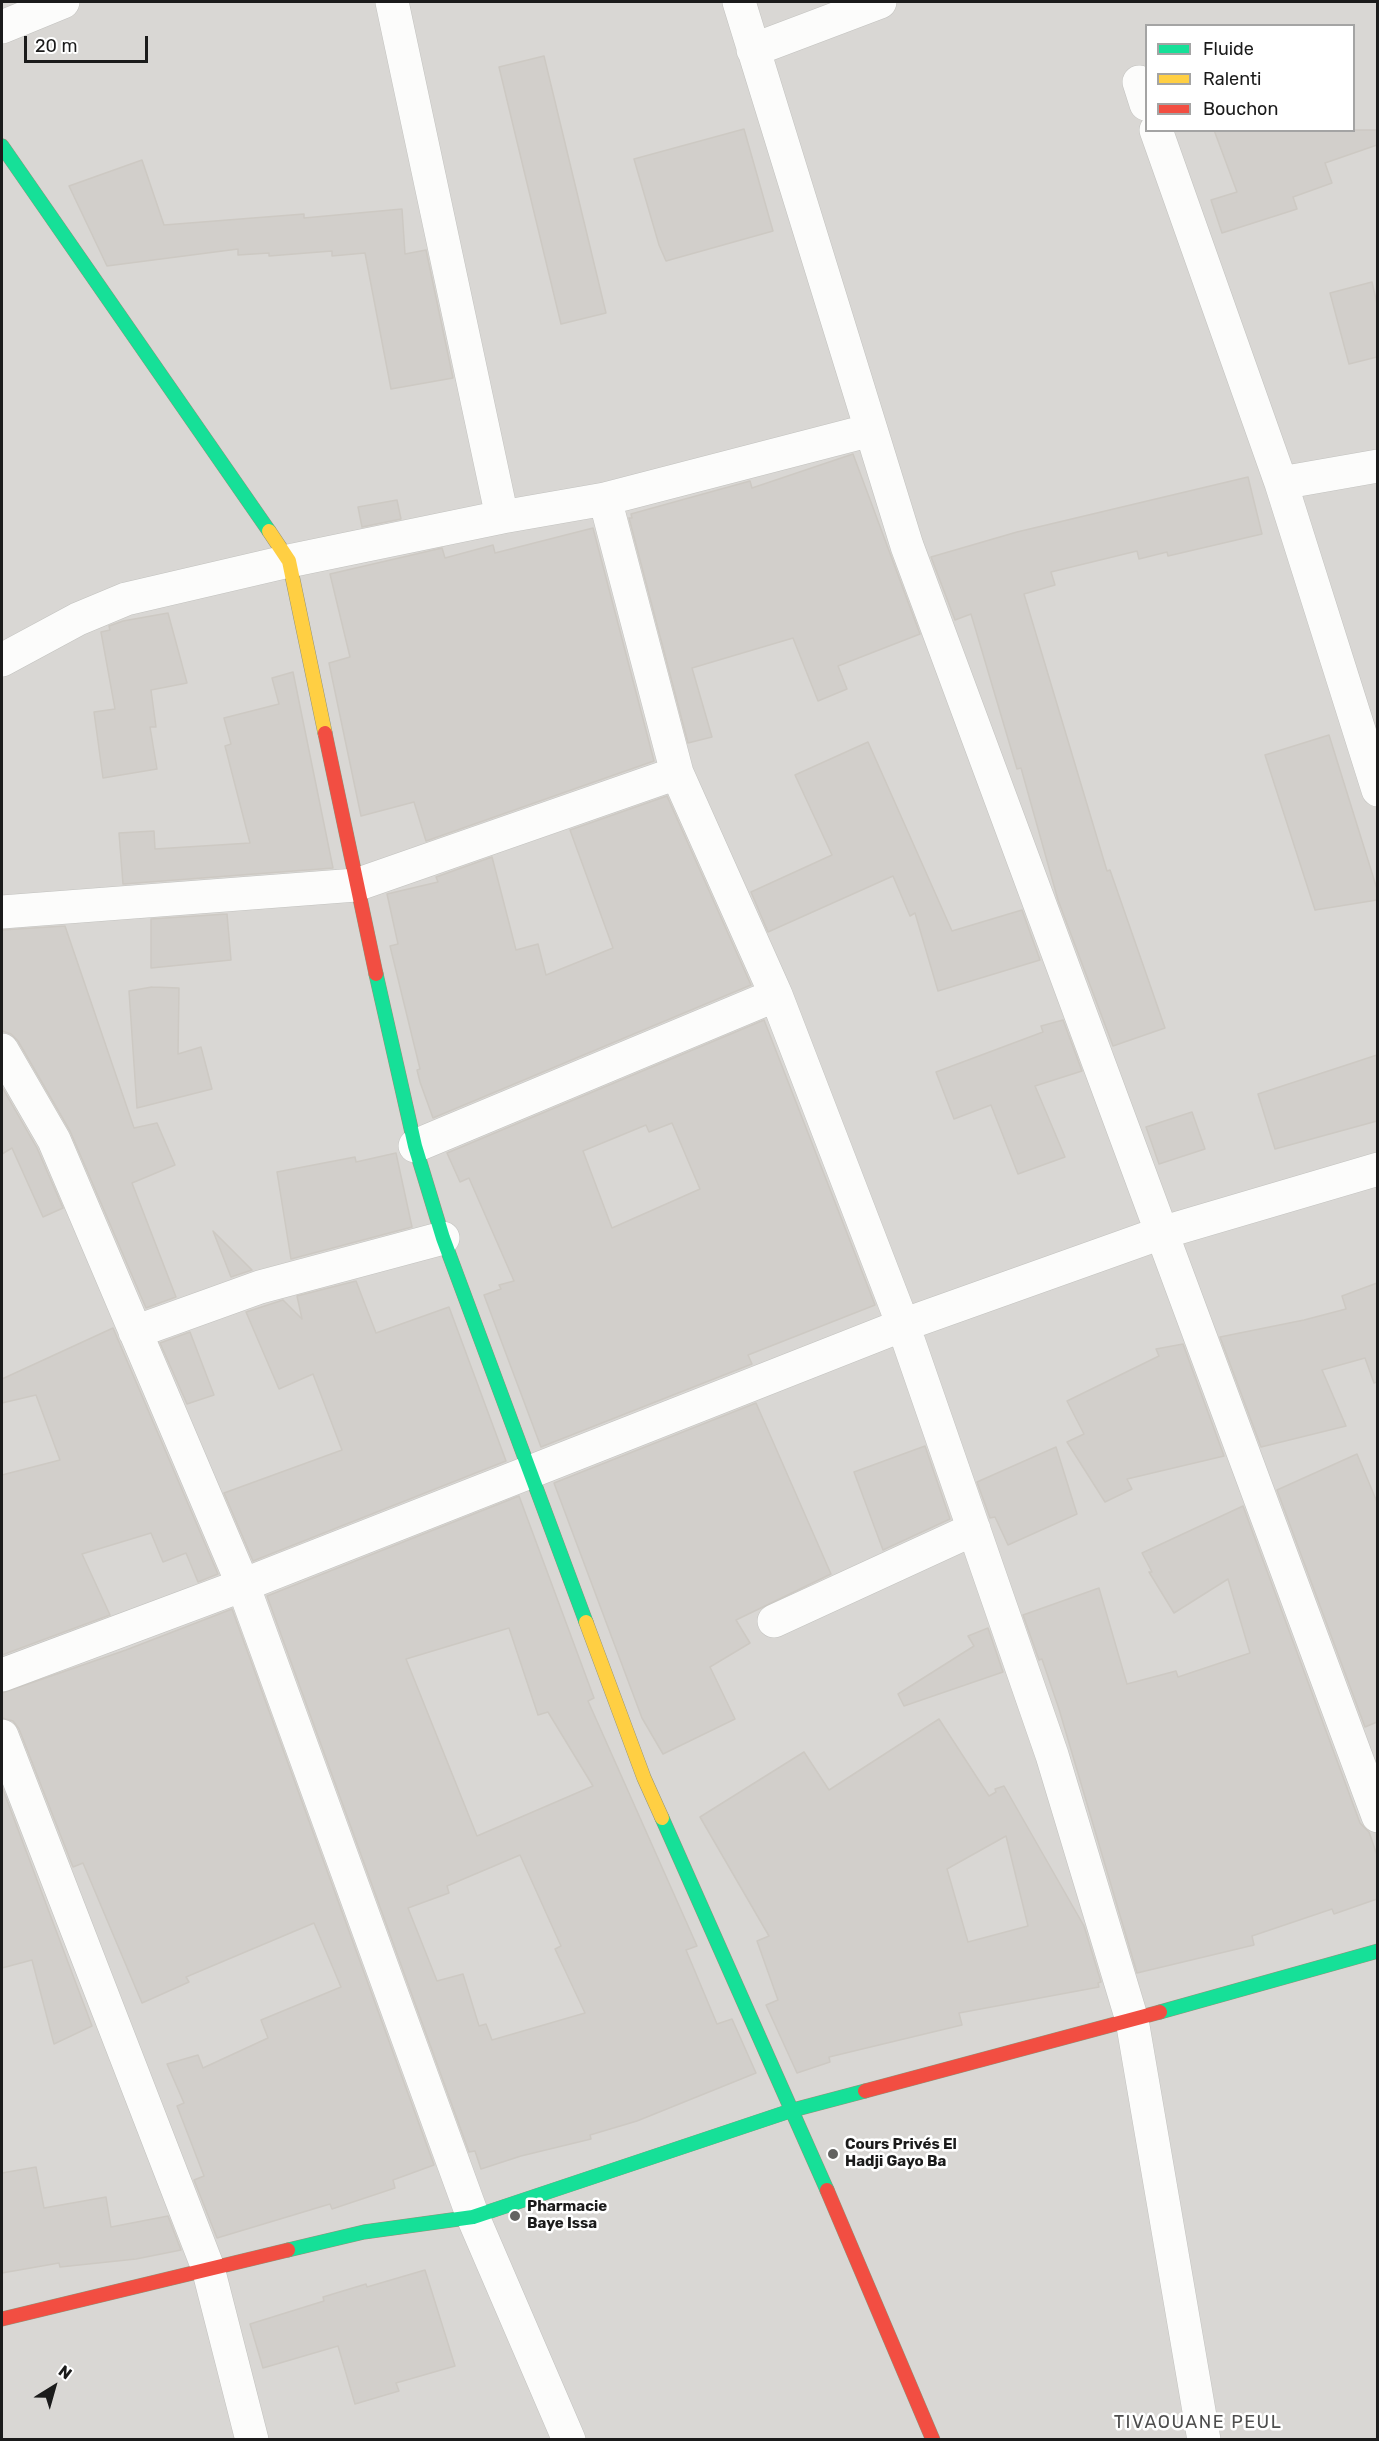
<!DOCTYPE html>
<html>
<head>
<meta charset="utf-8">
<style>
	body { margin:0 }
	#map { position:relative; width:1379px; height:2441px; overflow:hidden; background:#eae8e2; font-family:Rubik,sans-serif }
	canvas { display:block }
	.frame { position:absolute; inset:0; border:3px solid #1b1b1b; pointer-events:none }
	.legend { position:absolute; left:1145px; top:24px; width:210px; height:108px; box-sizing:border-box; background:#fff; border:2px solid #a4a4a4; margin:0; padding:8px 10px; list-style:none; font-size:18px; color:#1b1b1b }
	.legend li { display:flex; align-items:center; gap:12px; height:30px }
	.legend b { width:30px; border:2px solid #a4a4a4 }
	.north { position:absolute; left:24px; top:2357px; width:60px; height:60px; -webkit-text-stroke:4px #fff; paint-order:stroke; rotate:37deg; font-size:16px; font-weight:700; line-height:24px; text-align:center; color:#1b1b1b }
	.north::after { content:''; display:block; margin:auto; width:21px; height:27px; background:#1b1b1b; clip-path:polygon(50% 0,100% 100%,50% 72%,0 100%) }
	.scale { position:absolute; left:24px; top:36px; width:124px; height:27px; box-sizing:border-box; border:3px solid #1b1b1b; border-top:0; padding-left:8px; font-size:18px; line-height:21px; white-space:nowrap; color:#1b1b1b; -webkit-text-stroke:4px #fff; paint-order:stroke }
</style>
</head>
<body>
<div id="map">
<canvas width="1379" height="2441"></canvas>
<div class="frame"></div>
<ul class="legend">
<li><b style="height:8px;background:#16e098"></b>Fluide</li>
<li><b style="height:8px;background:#ffcf43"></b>Ralenti</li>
<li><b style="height:8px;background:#f24e42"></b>Bouchon</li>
</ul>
<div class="north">N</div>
<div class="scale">20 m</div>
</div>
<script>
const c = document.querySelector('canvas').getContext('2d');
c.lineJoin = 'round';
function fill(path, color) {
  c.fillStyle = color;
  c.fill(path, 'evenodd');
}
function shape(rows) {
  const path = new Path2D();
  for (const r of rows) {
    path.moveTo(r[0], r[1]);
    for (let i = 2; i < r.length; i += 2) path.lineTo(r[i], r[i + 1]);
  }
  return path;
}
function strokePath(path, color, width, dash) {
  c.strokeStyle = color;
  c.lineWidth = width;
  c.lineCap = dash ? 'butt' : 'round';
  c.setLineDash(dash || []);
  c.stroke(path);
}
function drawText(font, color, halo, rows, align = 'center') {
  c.font = font + ' Rubik,sans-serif';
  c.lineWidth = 5;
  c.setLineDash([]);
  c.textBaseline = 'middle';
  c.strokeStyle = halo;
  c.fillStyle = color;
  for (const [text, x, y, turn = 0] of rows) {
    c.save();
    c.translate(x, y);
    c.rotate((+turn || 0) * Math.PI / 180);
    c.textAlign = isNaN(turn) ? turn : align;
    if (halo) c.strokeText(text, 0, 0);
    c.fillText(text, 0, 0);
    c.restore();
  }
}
fill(shape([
	[2,2,1377,2,1377,2439,2,2439],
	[1146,26,1354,26,1354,130,1146,130]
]), '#d9d7d4');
const building = shape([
	[544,56,606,313,561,324,499,67,544,56],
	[744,129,773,231,666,261,659,245,634,159,744,129],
	[1214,130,1377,130,1377,145,1325,163,1332,183,1293,197,1297,209,1222,233,1211,200,1237,192,1214,130],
	[142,160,164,225,304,214,304,218,402,209,405,254,426,250,453,378,391,389,365,253,332,256,332,251,269,256,269,253,238,255,238,249,107,266,69,186,142,160],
	[1372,282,1377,304,1377,357,1349,364,1330,293,1372,282],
	[853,454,920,634,838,666,847,689,818,701,793,638,692,668,712,737,688,743,629,518,632,518,631,514,750,481,752,488,853,454],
	[1248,477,1262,534,1168,556,1167,552,1139,559,1137,551,1051,572,1055,585,1024,594,1107,871,1110,870,1165,1028,1113,1046,1058,900,1021,768,1017,769,971,614,955,620,931,557,1017,532,1248,477],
	[397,500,401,519,362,527,358,507,397,500],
	[593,528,654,761,426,841,414,802,361,816,329,663,350,657,330,574,442,548,445,558,493,545,495,553,593,528],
	[168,613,187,683,151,690,156,727,150,727,157,769,103,778,94,712,115,709,101,632,110,630,109,626,123,621,168,613],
	[293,672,333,868,123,884,119,833,154,831,155,849,250,843,225,746,231,744,224,718,279,704,272,678,293,672],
	[1329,735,1377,889,1377,900,1315,910,1265,755,1329,735],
	[868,742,952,931,1022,910,1040,960,938,991,915,913,910,916,893,876,768,932,751,892,832,855,795,775,868,742],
	[667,796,751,985,433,1118,420,1082,417,1070,420,1069,390,946,398,944,387,894,438,882,436,877,492,857,516,950,538,944,546,975,613,948,570,830,667,796],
	[227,914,231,960,151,968,151,919,227,914],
	[65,926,134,1128,157,1123,175,1165,132,1183,176,1297,146,1308,70,1131,18,1041,11,1034,2,1031,2,930,65,926],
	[152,987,179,988,178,1054,201,1047,212,1089,137,1108,129,991,152,987],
	[764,1020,875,1305,748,1355,752,1364,541,1447,484,1295,501,1289,499,1285,514,1281,469,1178,460,1182,447,1153,764,1020],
	[672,1123,700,1189,612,1228,583,1151,646,1125,649,1132,672,1123],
	[1063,1020,1082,1071,1035,1086,1065,1157,1018,1174,991,1105,954,1119,936,1072,1043,1032,1041,1026,1063,1020],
	[1377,1055,1377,1121,1275,1149,1258,1094,1377,1055],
	[2,1087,37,1148,63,1208,43,1217,12,1148,2,1154,2,1087],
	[1192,1112,1205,1149,1159,1164,1146,1127,1192,1112],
	[396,1153,412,1227,291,1259,277,1172,355,1157,356,1162,396,1153],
	[213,1231,252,1270,231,1277,213,1231],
	[356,1281,376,1333,449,1307,506,1461,253,1561,224,1493,342,1450,313,1374,279,1389,246,1312,283,1300,302,1319,297,1296,356,1281],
	[1377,1283,1377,1382,1374,1383,1365,1358,1322,1370,1346,1426,1261,1447,1220,1337,1304,1320,1346,1309,1342,1296,1377,1283],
	[113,1328,218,1574,198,1582,186,1553,163,1562,151,1533,82,1554,110,1615,2,1655,2,1475,60,1460,36,1395,2,1403,2,1379,113,1328],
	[190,1332,214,1395,187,1404,160,1343,190,1332],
	[1183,1344,1224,1456,1127,1479,1132,1489,1105,1502,1067,1442,1084,1434,1067,1401,1159,1356,1156,1349,1183,1344],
	[756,1403,831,1574,736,1620,750,1643,710,1667,735,1719,663,1754,642,1718,554,1483,756,1403],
	[925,1446,950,1519,883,1550,854,1472,925,1446],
	[1056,1447,1077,1514,1008,1545,995,1517,990,1518,977,1482,1056,1447],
	[1357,1454,1377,1502,1377,1722,1365,1727,1277,1490,1357,1454],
	[519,1496,594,1698,588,1701,697,1946,686,1950,717,2024,732,2019,756,2073,637,2121,590,2135,591,2139,521,2156,481,2169,475,2151,469,2152,267,1596,519,1496],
	[509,1628,538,1715,548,1712,593,1786,477,1836,406,1659,509,1628],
	[520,1855,561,1946,555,1949,585,2013,492,2040,486,2024,479,2026,463,1974,437,1981,408,1908,449,1893,447,1886,520,1855],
	[1243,1506,1360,1823,1369,1832,1377,1855,1377,1899,1334,1914,1332,1909,1252,1936,1254,1945,1137,1973,1059,1709,1042,1659,1039,1660,1023,1615,1099,1588,1127,1684,1176,1671,1178,1677,1250,1653,1228,1579,1174,1613,1149,1572,1152,1572,1142,1553,1243,1506],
	[232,1609,434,2165,393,2180,395,2188,332,2209,330,2204,217,2238,194,2180,204,2176,177,2106,184,2103,167,2064,198,2055,203,2068,268,2038,261,2020,341,1987,314,1923,186,1977,189,1982,142,2003,83,1863,73,1867,19,1729,13,1721,2,1718,2,1693,126,1650,232,1609],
	[988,1628,1003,1672,904,1706,898,1694,974,1646,968,1636,988,1628],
	[939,1719,989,1796,996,1792,995,1789,1004,1786,1084,1926,1101,1982,1098,1983,1099,1987,959,2013,962,2025,829,2057,830,2062,797,2073,766,2005,778,2000,757,1941,769,1936,700,1817,804,1752,829,1790,939,1719],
	[1006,1836,1028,1926,968,1942,947,1869,1006,1836],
	[2,1787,92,2026,54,2044,32,1960,2,1968,2,1787],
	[36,2167,44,2208,106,2197,111,2227,168,2216,181,2250,136,2259,60,2267,59,2263,2,2273,2,2173,36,2167],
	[425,2270,455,2366,396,2383,399,2391,355,2404,338,2346,263,2368,250,2324,324,2301,323,2297,366,2284,367,2287,425,2270]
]);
fill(building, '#d2cfcb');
strokePath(building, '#cdc9c3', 1.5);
const street = shape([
	[392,2,502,517],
	[739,2,907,546,1378,1816],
	[2,27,63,2],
	[753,50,880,2],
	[1139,82,1146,104],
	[1156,130,1281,483,1378,790],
	[1281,483,1378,466],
	[605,499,677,773,776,995,903,1325,1052,1755,1132,2020,1204,2440],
	[2,660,78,619,126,599,289,561,502,517,605,499,871,430],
	[2,912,356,885,677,773],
	[2,1050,54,1140,243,1585,473,2217,569,2440],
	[415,1146,776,995],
	[135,1332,260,1287,443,1238],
	[774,1621,974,1529],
	[2,1675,243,1585,903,1325,1161,1233,1378,1169],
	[2,1736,208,2268,252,2440]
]);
const fast = shape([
	[2,146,269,531],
	[376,974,415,1146,443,1238,586,1622],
	[662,1818,827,2190],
	[1160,2012,1378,1951],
	[288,2250,364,2232,473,2217,793,2110,865,2091]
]);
const slow = shape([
	[269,531,289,561,325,733],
	[586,1622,644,1778,662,1818]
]);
const jam = shape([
	[325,733,376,974],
	[865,2091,1160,2012],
	[827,2190,933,2440],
	[2,2319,288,2250]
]);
strokePath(street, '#c2c2bf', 34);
strokePath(fast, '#91937a', 15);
strokePath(slow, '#91937a', 15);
strokePath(jam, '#91937a', 15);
strokePath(street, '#fcfcfb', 33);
strokePath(fast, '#16e098', 14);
strokePath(slow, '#ffcf43', 14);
strokePath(jam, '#f24e42', 14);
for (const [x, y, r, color] of [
	[833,2154,6,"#636361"],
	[515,2216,6,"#636361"]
]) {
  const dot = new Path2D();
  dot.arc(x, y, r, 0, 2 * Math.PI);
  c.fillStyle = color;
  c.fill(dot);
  strokePath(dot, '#fff', 2);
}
drawText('bold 15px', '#1b1b1b', '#fff', [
	["Cours Privés El",845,2145],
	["Hadji Gayo Ba",845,2162],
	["Pharmacie",527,2207],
	["Baye Issa",527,2224]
], 'left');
c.letterSpacing = '1.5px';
drawText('18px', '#4e4e4e', '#fff', [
	["TIVAOUANE PEUL",1198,2423]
]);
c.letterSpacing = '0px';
</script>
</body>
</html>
